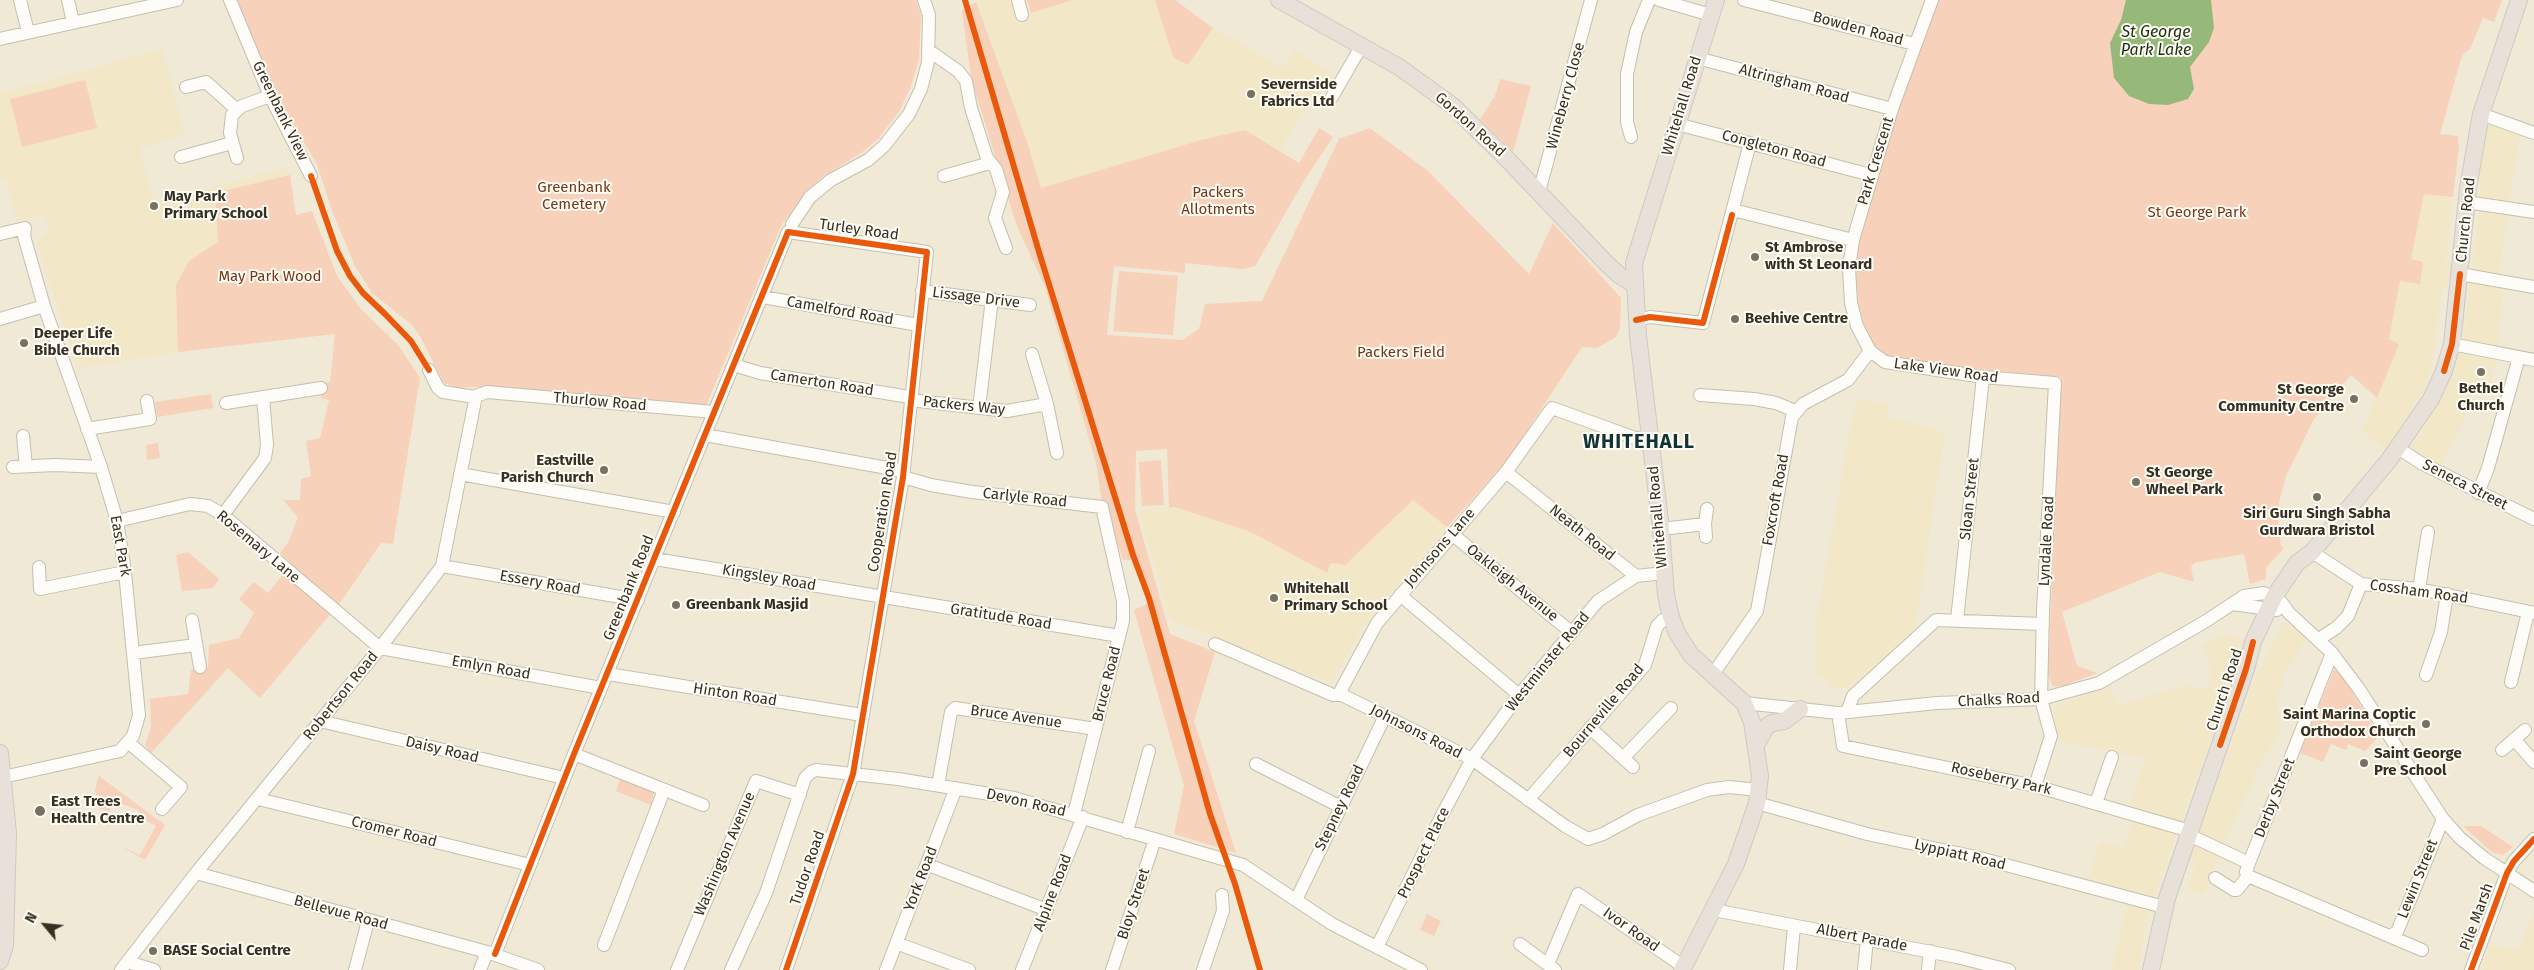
<!DOCTYPE html>
<html>
<head>
<meta charset="utf-8">
<style>
	body { margin:0 }
	#map { position:relative; width:2534px; height:970px; overflow:hidden; background:#f0e9d6; font-family:"Fira Sans",sans-serif }
	canvas { display:block }
	.north { position:absolute; left:20px; top:900px; width:50px; height:50px; -webkit-text-stroke:4px #fefcf5; paint-order:stroke; rotate:298deg; font-size:14px; font-weight:700; line-height:20px; text-align:center; color:#353022 }
	.north::after { content:''; display:block; margin:auto; width:18px; height:22px; background:#353022; clip-path:polygon(50% 0,100% 100%,50% 72%,0 100%) }
</style>
</head>
<body>
<div id="map">
<canvas width="2534" height="970"></canvas>
<div class="north">N</div>
</div>
<script>
const c = document.querySelector('canvas').getContext('2d');
c.lineJoin = 'round';
function fill(path, color) {
  c.fillStyle = color;
  c.fill(path, 'evenodd');
}
function shape(rows) {
  const path = new Path2D();
  for (const r of rows) {
    path.moveTo(r[0], r[1]);
    for (let i = 2; i < r.length; i += 2) path.lineTo(r[i], r[i + 1]);
  }
  return path;
}
function strokePath(path, color, width, dash) {
  c.strokeStyle = color;
  c.lineWidth = width;
  c.lineCap = dash ? 'butt' : 'round';
  c.setLineDash(dash || []);
  c.stroke(path);
}
function drawText(font, color, halo, rows, align = 'center') {
  c.font = font + ' "Fira Sans",sans-serif';
  c.lineWidth = 4;
  c.setLineDash([]);
  c.textBaseline = 'middle';
  c.strokeStyle = halo;
  c.fillStyle = color;
  for (const [text, x, y, turn = 0] of rows) {
    c.save();
    c.translate(x, y);
    c.rotate((+turn || 0) * Math.PI / 180);
    c.textAlign = isNaN(turn) ? turn : align;
    if (halo) c.strokeText(text, 0, 0);
    c.fillText(text, 0, 0);
    c.restore();
  }
}
fill(shape([
	[976,0,1027,0,1031,13,1072,0,1155,0,1172,57,1188,65,1213,28,1283,68,1294,50,1334,75,1324,92,1325,104,1303,110,1279,151,1245,130,1201,140,1041,188],
	[162,49,185,134,139,149,153,198,158,201,287,167,296,215,312,211,337,276,326,334,212,347,78,368,36,242,48,231,44,215,17,221,6,178,0,179,0,94],
	[2488,121,2520,134,2499,273,2503,288,2498,346,2490,394,2472,390,2468,414,2439,467,2410,450,2432,414,2455,370,2464,337,2478,213,2477,198,2484,139],
	[2424,194,2453,197,2446,262,2450,263,2448,287,2443,286,2429,377,2417,402,2415,402,2386,450,2362,432,2398,344,2389,339,2400,281,2420,284,2411,259],
	[1861,400,1890,404,1887,417,1945,432,1915,629,1850,688,1833,688,1824,677,1817,675,1817,619,1849,433,1857,401],
	[1413,500,1447,527,1365,622,1333,680,1329,682,1171,620,1166,607,1139,510,1175,507,1251,532,1327,573,1331,563,1345,565],
	[2284,622,2307,636,2285,673,2277,696,2280,731,2262,761,2224,843,2197,833,2250,695,2248,694,2252,684],
	[2227,634,2245,642,2149,911,2138,970,2112,970,2130,892,2088,881,2099,842,2124,847,2138,808,2129,805,2146,758,2058,741,2054,713,2058,706,2109,686,2119,706,2186,685,2206,690,2212,669,2203,646],
	[2198,845,2220,855,2204,894,2187,889,2196,862,2189,858,2194,847],
	[2534,913,2534,970,2482,970,2490,945,2518,950]
]), '#f2e7c7');
fill(shape([
	[236,0,916,0,921,16,919,59,911,86,900,110,878,139,861,153,825,175,806,191,781,226,706,406,471,387,458,388,444,383,420,336,411,324,372,293,355,266,332,211,317,164,278,98],
	[1027,0,1072,0,1031,13],
	[1155,0,1175,0,1213,28,1188,65,1173,57],
	[1937,0,2502,0,2494,22,2483,18,2470,49,2463,54,2460,62,2440,134,2458,136,2459,147,2453,197,2424,194,2411,259,2423,262,2420,284,2400,281,2389,339,2399,344,2377,398,2351,375,2314,419,2286,476,2279,502,2278,523,2281,546,2284,548,2266,568,2266,579,2250,584,2244,554,2194,563,2191,567,2194,582,2160,572,2062,612,2077,666,2097,673,2063,686,2053,686,2048,675,2061,377,1916,363,1890,357,1872,343,1864,325,1858,301,1856,269,1860,230,1899,102],
	[976,2,1027,142,1041,188,1201,140,1245,130,1299,163,1319,128,1333,137,1302,184,1255,266,1243,269,1185,263,1185,273,1114,266,1107,335,1183,340,1199,329,1205,304,1262,301,1339,139,1370,128,1428,171,1529,274,1553,223,1621,298,1620,328,1616,337,1597,348,1582,347,1507,461,1447,527,1413,500,1345,565,1331,563,1327,573,1251,532,1175,507,1169,508,1167,449,1136,451,1135,509,1170,634,1215,652,1194,721,1236,853,1174,834,1184,786,1134,610,1153,601,1138,559,1123,560,1102,502,1096,463,1045,287,1016,224,971,78,962,10],
	[1500,79,1531,86,1513,152,1480,119,1495,96],
	[85,80,97,128,22,147,10,99],
	[290,175,296,215,312,211,337,276,361,309,399,346,420,378,393,544,381,543,343,599,260,698,228,668,151,753,145,745,151,727,150,699,188,694,191,670,208,667,209,645,239,638,254,613,239,599,254,582,268,593,292,564,280,553,289,541,298,517,283,500,300,500,301,479,311,476,306,441,320,438,329,400,321,398,321,384,330,382,335,334,178,352,176,285,189,261,218,242,215,193],
	[1119,271,1178,276,1173,335,1113,331],
	[211,394,213,408,157,417,155,402],
	[158,443,160,458,147,460,146,445],
	[1161,460,1164,505,1142,506,1139,462],
	[188,552,219,579,213,588,182,591,176,555],
	[2334,669,2341,674,2379,736,2365,751,2348,744,2346,750,2331,744,2323,762,2300,753],
	[99,776,165,825,145,860,122,847,140,855,156,826,139,817,136,818,139,811,126,805,110,803,110,812,100,809,97,805,95,790],
	[621,776,653,790,654,793,651,805,616,791],
	[2463,826,2481,826,2513,847,2503,855,2493,853],
	[1427,914,1441,921,1434,936,1420,930]
]), '#f7d1b9');
fill(shape([
	[2126,0,2211,0,2214,28,2209,42,2190,67,2194,89,2188,99,2168,105,2149,104,2129,96,2114,78,2110,43,2121,20]
]), '#96b97a');
const minor = shape([
	[20,0,28,32],
	[68,0,73,22],
	[230,0,270,96,311,176],
	[1018,0,1022,15],
	[1659,0,1711,15],
	[1744,0,1914,44],
	[1932,0,1892,109,1853,240,1849,268,1851,303,1857,326,1870,351,1885,362,1983,377,2055,383,2043,610,2041,699,2051,736,2035,786],
	[0,39,177,0],
	[928,50,958,71,966,81,971,108,987,158,996,169,1003,192,995,218,1006,248],
	[1697,58,1892,109],
	[186,87,206,82,237,110],
	[1332,97,1362,45],
	[2481,114,2534,133],
	[1677,124,1871,175],
	[1631,137,1627,122,1627,74,1636,32,1649,0],
	[181,157,232,143],
	[237,158,230,133,232,115,242,106,270,96],
	[944,176,990,163],
	[1539,192,1591,0],
	[2466,202,2534,212],
	[1733,210,1853,240],
	[792,224,810,197,831,180,868,160,884,146,909,114,921,89,928,62,929,15,924,0],
	[0,234,25,228,24,236,44,306,101,467,117,521,125,572,139,715,133,736,120,751,3,777],
	[2460,274,2534,287],
	[922,291,1030,305],
	[763,297,918,325],
	[0,319,44,306],
	[1636,320,1650,317,1703,323,1750,143],
	[2452,344,2534,360],
	[1032,354,1047,404,1057,453],
	[734,365,760,373,910,397],
	[429,370,438,388,443,392,475,397],
	[1700,395,1754,399,1776,403,1795,411],
	[910,400,1007,411,1047,404],
	[226,403,321,388],
	[979,408,992,299],
	[87,429,150,419,147,401],
	[705,435,904,471],
	[23,436,26,466],
	[2398,448,2421,463,2534,519],
	[13,467,55,465,101,467],
	[1506,472,1636,576,1664,573],
	[460,474,674,512],
	[903,477,931,485,972,492,1102,507,1123,601,1123,621,1074,814],
	[2478,493,2488,468,2519,357],
	[223,515,265,458,267,445,263,397],
	[117,521,190,504,208,506,223,515,380,648,601,688],
	[1661,529,1705,524],
	[1452,534,1571,632],
	[1706,537,1705,524,1707,509],
	[2312,552,2361,584,2419,589,2534,613],
	[655,559,1119,636],
	[442,566,638,600],
	[39,567,40,589,125,572],
	[2419,589,2428,532],
	[1400,595,1519,695],
	[2232,604,2277,610],
	[192,620,200,667],
	[1957,620,1983,377],
	[2319,639,2336,628,2348,616,2361,584],
	[1215,644,1333,695,1342,695,1472,759,1565,826,1588,839,1603,834,1638,815,1707,790,1729,787,1759,790],
	[133,653,196,645],
	[608,674,862,715],
	[1713,674,1757,611,1792,417,1803,404,1848,380,1870,351],
	[2426,675,2441,632,2447,594],
	[2511,682,2528,612],
	[1342,695,1341,690,1377,623,1506,472,1552,408,1635,438,1651,437],
	[1744,703,1838,713,1937,703,2041,699,2099,683,2206,621,2244,596,2264,593,2282,603,2289,613,2332,653,2359,689,2443,819,2460,838,2484,858,2534,891],
	[1847,712,1853,696,1936,620,2043,624],
	[1838,713,1843,746,2035,786,2190,831],
	[320,721,564,778],
	[1590,728,1633,767],
	[2514,739,2534,762],
	[129,743,181,787,162,809],
	[2502,750,2525,730],
	[574,754,703,805],
	[1623,758,1671,708],
	[1256,764,1341,807],
	[938,785,951,712,955,708,1096,729],
	[258,799,530,865],
	[1528,800,1645,665,1657,626,1663,620,1671,617],
	[1757,803,1867,834,1976,857,2164,907],
	[2096,803,2112,757],
	[1127,832,1149,751],
	[2189,835,2249,863],
	[928,865,1047,910],
	[196,873,487,952,538,970],
	[2248,876,2422,950],
	[2215,878,2234,890,2237,890,2248,876,2246,872,2249,863,2332,653],
	[1296,900,1385,716],
	[1714,910,1957,957,2009,970],
	[2390,936,2397,932,2443,819],
	[896,943,969,970],
	[1520,944,1555,970],
	[604,945,664,790],
	[1377,947,1443,813,1472,759,1519,695,1598,601,1636,576],
	[495,954,574,754,788,232,927,252,903,477,853,774,786,970],
	[128,962,154,970],
	[1548,964,1578,894,1684,967],
	[121,970,196,873,380,648,442,566,476,396,487,392,714,412],
	[355,970,368,921],
	[480,970,487,952],
	[677,970,756,781,800,795],
	[731,970,766,893,805,778,811,772,816,770,898,779,1014,798,1243,865,1332,924,1421,970],
	[886,970,956,788],
	[1022,970,1083,817],
	[1112,970,1155,839],
	[1203,970,1223,911,1222,895],
	[1790,970,1794,926],
	[1864,970,1867,939],
	[1928,970,1930,951],
	[2471,970,2507,873,2514,861,2534,839]
]);
const major = shape([
	[1279,0,1399,67,1453,106,1509,161,1607,264,1619,275,1633,284],
	[1756,745,1766,727,1772,723,1784,721,1800,709],
	[0,753,8,833,5,946,0,961],
	[1682,970,1736,864,1757,803,1760,776,1752,722,1744,703,1691,655,1677,633,1671,617,1666,595,1661,529,1638,336,1634,263,1716,0],
	[2151,970,2167,898,2246,669,2253,642,2274,597,2297,563,2312,552,2389,460,2431,399,2444,371,2452,344,2468,188,2481,114,2519,0]
]);
strokePath(minor, '#c4bfb0', 14);
strokePath(major, '#cdcac0', 18);
strokePath(minor, '#fdfcf9', 12);
strokePath(major, '#e7e1d9', 16);
strokePath(shape([
	[965,0,1039,252,1133,555,1149,598,1210,814,1235,884,1260,970],
	[311,176,337,251,350,276,363,293,385,314,411,341,429,370],
	[1636,320,1650,317,1703,323,1732,215],
	[2444,371,2452,344,2460,274],
	[2220,745,2246,669,2253,642],
	[495,954,574,754,788,232,927,252,903,477,853,774,786,970],
	[2471,970,2507,873,2514,861,2534,839]
]), '#e8590c', 6);
for (const [x, y, r, color] of [
	[1251,94,5,"#767161"],
	[154,206,5,"#767161"],
	[1755,257,5,"#767161"],
	[1735,319,5,"#767161"],
	[24,343,5,"#767161"],
	[2481,372,5,"#767161"],
	[2354,399,5,"#767161"],
	[604,470,5,"#767161"],
	[2136,482,5,"#767161"],
	[2317,497,5,"#767161"],
	[1274,598,5,"#767161"],
	[676,605,5,"#767161"],
	[2426,724,5,"#767161"],
	[2364,763,5,"#767161"],
	[40,811,6,"#767161"],
	[153,951,5,"#767161"]
]) {
  const dot = new Path2D();
  dot.arc(x, y, r, 0, 2 * Math.PI);
  c.fillStyle = color;
  c.fill(dot);
  strokePath(dot, '#fefcf5', 2);
}
drawText('15px', '#353022', '#fefcf5', [
	["Bowden Road",1858,29,15],
	["Altringham Road",1794,84,15],
	["Wineberry Close",1566,96,-75],
	["Whitehall Road",1682,106,-73],
	["Greenbank View",280,111,64],
	["Gordon Road",1470,125,42],
	["Congleton Road",1774,149,15],
	["Park Crescent",1876,161,-73],
	["Church Road",2466,220,-84],
	["Turley Road",859,230,8],
	["Lissage Drive",976,298,7],
	["Camelford Road",840,311,10],
	["Lake View Road",1946,371,8],
	["Camerton Road",822,383,9],
	["Thurlow Road",600,402,5],
	["Packers Way",964,406,6],
	["Seneca Street",2465,485,27],
	["Carlyle Road",1025,498,6],
	["Sloan Street",1970,499,-84],
	["Foxcroft Road",1776,500,-80],
	["Cooperation Road",883,512,-81],
	["Whitehall Road",1658,517,-95],
	["Neath Road",1582,533,39],
	["Lyndale Road",2047,541,-87],
	["East Park",120,546,80],
	["Rosemary Lane",258,547,40],
	["Johnsons Lane",1440,548,-49],
	["Kingsley Road",769,578,10],
	["Essery Road",540,583,10],
	["Oakleigh Avenue",1512,583,39],
	["Greenbank Road",629,588,-68],
	["Cossham Road",2419,592,8],
	["Gratitude Road",1001,617,9],
	["Westminster Road",1548,662,-51],
	["Emlyn Road",491,668,10],
	["Bruce Road",1107,684,-76],
	["Church Road",2225,690,-72],
	["Hinton Road",735,695,9],
	["Robertson Road",341,696,-51],
	["Chalks Road",1999,700,-3],
	["Bourneville Road",1604,711,-50],
	["Bruce Avenue",1016,717,8],
	["Johnsons Road",1416,732,27],
	["Daisy Road",442,750,13],
	["Roseberry Park",2001,779,13],
	["Derby Street",2275,798,-68],
	["Devon Road",1026,803,13],
	["Stepney Road",1340,808,-64],
	["Cromer Road",394,832,14],
	["Prospect Place",1424,853,-64],
	["Washington Avenue",725,854,-67],
	["Lyppiatt Road",1960,855,13],
	["Tudor Road",808,868,-71],
	["York Road",921,879,-69],
	["Lewin Street",2418,879,-68],
	["Alpine Road",1053,893,-69],
	["Bloy Street",1134,904,-72],
	["Bellevue Road",341,913,15],
	["Pile Marsh",2477,917,-70],
	["Ivor Road",1631,930,35],
	["Albert Parade",1862,938,11]
]);
drawText('bold 15px', '#353022', '#fefcf5', [
	["Severnside",1261,85],
	["Fabrics Ltd",1261,102],
	["May Park",164,197],
	["Primary School",164,214],
	["St Ambrose",1765,248],
	["with St Leonard",1765,265],
	["Beehive Centre",1745,319],
	["Deeper Life",34,334],
	["Bible Church",34,351],
	["Bethel",2481,389,"center"],
	["Church",2481,406,"center"],
	["St George",2344,390,"right"],
	["Community Centre",2344,407,"right"],
	["Eastville",594,461,"right"],
	["Parish Church",594,478,"right"],
	["St George",2146,473],
	["Wheel Park",2146,490],
	["Siri Guru Singh Sabha",2317,514,"center"],
	["Gurdwara Bristol",2317,531,"center"],
	["Whitehall",1284,589],
	["Primary School",1284,606],
	["Greenbank Masjid",686,605],
	["Saint Marina Coptic",2416,715,"right"],
	["Orthodox Church",2416,732,"right"],
	["Saint George",2374,754],
	["Pre School",2374,771],
	["East Trees",51,802],
	["Health Centre",51,819],
	["BASE Social Centre",163,951]
], 'left');
drawText('15px', '#743819', '#fefcf5', [
	["Greenbank",574,188],
	["Cemetery",574,205],
	["Packers",1218,193],
	["Allotments",1218,210],
	["St George Park",2197,213],
	["May Park Wood",270,277],
	["Packers Field",1401,353]
]);
drawText('italic 16px', '#1a300e', '#fefcf5', [
	["St George",2156,33],
	["Park Lake",2156,51]
]);
c.letterSpacing = '1px';
drawText('bold 20px', '#113437', '#fefcf5', [
	["WHITEHALL",1639,442]
]);
c.letterSpacing = '0px';
</script>
</body>
</html>
